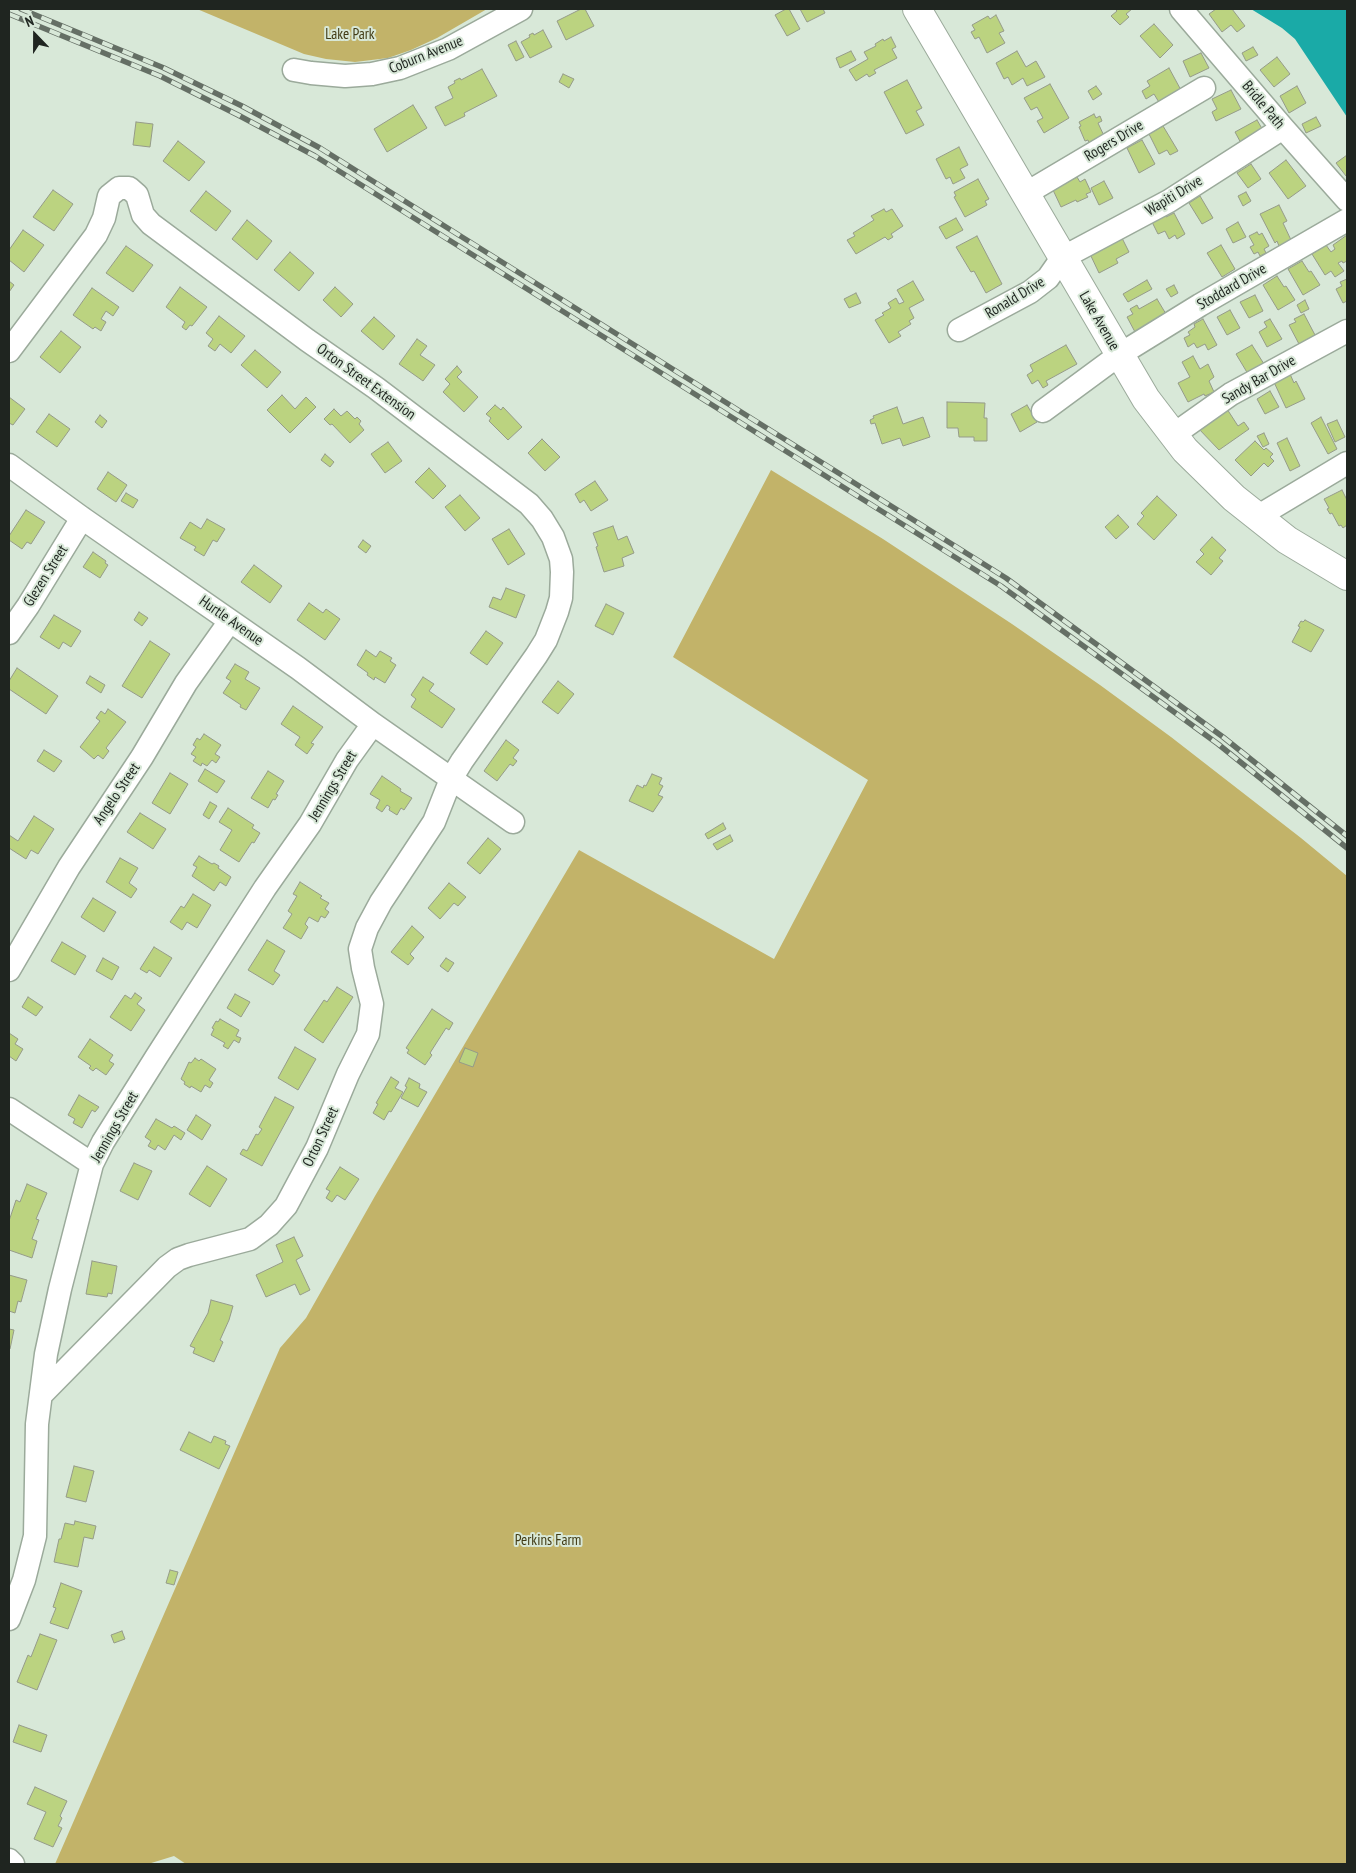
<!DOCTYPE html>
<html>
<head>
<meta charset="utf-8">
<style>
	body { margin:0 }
	#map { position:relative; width:1356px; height:1873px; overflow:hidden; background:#d8e8d8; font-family:"PT Sans Narrow",sans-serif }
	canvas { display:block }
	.frame { position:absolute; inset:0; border:10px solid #1f2520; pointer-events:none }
	.north { position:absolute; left:10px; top:10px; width:50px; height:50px; -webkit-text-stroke:4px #d8e8d8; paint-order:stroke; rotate:338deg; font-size:14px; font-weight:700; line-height:20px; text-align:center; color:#1f2520 }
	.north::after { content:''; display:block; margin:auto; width:18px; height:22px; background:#1f2520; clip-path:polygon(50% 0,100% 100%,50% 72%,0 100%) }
</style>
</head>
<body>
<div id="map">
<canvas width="1356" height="1873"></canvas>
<div class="frame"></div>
<div class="north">N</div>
</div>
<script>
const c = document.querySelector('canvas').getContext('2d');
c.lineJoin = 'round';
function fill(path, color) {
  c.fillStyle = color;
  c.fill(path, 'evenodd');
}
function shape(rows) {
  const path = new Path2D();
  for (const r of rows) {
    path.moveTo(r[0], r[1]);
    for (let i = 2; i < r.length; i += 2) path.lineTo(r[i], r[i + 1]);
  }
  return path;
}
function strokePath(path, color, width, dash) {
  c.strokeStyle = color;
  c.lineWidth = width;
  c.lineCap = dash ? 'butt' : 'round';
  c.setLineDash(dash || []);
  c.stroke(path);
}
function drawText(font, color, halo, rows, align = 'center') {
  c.font = font + ' "PT Sans Narrow",sans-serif';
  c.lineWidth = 4;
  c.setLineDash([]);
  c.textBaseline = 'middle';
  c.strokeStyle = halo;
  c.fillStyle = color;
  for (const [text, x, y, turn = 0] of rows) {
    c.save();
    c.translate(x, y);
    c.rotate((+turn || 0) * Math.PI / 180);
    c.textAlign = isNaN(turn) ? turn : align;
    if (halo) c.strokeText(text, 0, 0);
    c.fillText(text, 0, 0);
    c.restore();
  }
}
fill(shape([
	[197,9,487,9,437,38,411,50,388,58,355,62,326,59,304,54],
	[771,470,883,539,1012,624,1100,685,1171,737,1301,838,1347,876,1347,1864,186,1864,174,1856,148,1864,55,1864,280,1348,306,1318,375,1196,579,850,774,959,868,780,673,657]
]), '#c2b369');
fill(shape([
	[1251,9,1347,9,1347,117,1295,39,1282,28]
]), '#1aaaa7');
const building = shape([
	[581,9,585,9,594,26,566,40,557,21,581,9],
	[786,9,789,9,800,29,787,36,775,15,786,9],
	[800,9,823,9,825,13,807,22,800,9],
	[1115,9,1132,9,1126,14,1129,17,1120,25,1111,16,1117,11,1115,9],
	[1216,9,1232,9,1245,26,1237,32,1231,25,1222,32,1209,14,1216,9],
	[996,15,1004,31,999,33,1005,43,987,53,979,37,975,39,971,32,975,30,972,25,988,16,990,19,996,15],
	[1154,24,1173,45,1160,58,1140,36,1154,24],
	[543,30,552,47,530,58,521,42,530,37,529,35,533,33,534,35,543,30],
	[891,37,896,47,892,49,897,58,874,70,876,73,869,77,867,74,856,81,849,70,868,59,864,52,876,46,875,44,883,39,884,41,891,37],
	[516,41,524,57,516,61,508,45,516,41],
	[1253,47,1258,55,1246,61,1242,53,1253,47],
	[851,51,856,60,840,68,836,58,851,51],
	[1017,51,1026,67,1036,61,1045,77,1027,86,1023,78,1012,85,1008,77,1004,79,996,63,1017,51],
	[1201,53,1209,68,1190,77,1183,61,1201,53],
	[1277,57,1290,74,1274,87,1260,70,1277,57],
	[1169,68,1182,92,1160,104,1154,94,1146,99,1142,91,1150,86,1147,81,1169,68],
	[482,69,497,96,464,113,465,116,445,126,435,107,453,98,448,87,455,83,454,81,460,78,461,80,482,69],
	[563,74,574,79,569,88,559,82,563,74],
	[907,80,922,108,916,111,924,125,906,134,884,92,907,80],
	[1050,84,1069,118,1044,133,1037,121,1043,118,1037,107,1031,110,1024,98,1050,84],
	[1096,86,1102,94,1093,100,1088,91,1096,86],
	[1297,86,1306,103,1289,113,1280,96,1297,86],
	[1231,90,1241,109,1216,121,1212,112,1217,109,1212,99,1231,90],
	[413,105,427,128,387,152,374,129,413,105],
	[1094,114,1096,118,1100,116,1102,121,1098,123,1105,138,1090,145,1088,140,1085,141,1079,127,1081,126,1079,122,1094,114],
	[1316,117,1321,126,1306,133,1302,124,1316,117],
	[1257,120,1264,132,1242,145,1235,132,1257,120],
	[136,122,153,124,150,147,133,145,136,122],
	[1163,126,1178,151,1170,155,1167,150,1159,154,1149,134,1163,126],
	[1142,140,1155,164,1139,173,1127,148,1142,140],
	[178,141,205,162,189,181,163,161,178,141],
	[959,147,968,165,960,169,965,178,953,184,950,177,946,179,936,159,959,147],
	[1347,155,1347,175,1346,176,1336,163,1347,155],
	[1286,160,1306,186,1288,199,1269,173,1286,160],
	[1251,164,1261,179,1248,188,1237,173,1251,164],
	[1077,177,1080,182,1085,179,1091,192,1086,194,1088,197,1077,202,1076,200,1061,207,1053,190,1077,177],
	[978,179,989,199,985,201,987,205,965,217,954,197,956,196,954,192,978,179],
	[1104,181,1113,198,1099,205,1091,188,1104,181],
	[53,190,73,204,54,231,33,217,53,190],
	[206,191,231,211,216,231,190,211,206,191],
	[1246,192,1251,201,1243,206,1238,196,1246,192],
	[1200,196,1213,218,1202,224,1189,203,1200,196],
	[1279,205,1287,221,1283,223,1291,240,1279,246,1277,241,1275,243,1260,214,1279,205],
	[884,209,886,212,892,209,903,226,891,234,893,237,888,240,885,237,856,254,847,240,855,236,853,233,874,220,871,216,884,209],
	[1174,213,1185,234,1177,239,1175,235,1169,239,1165,231,1158,234,1151,220,1164,214,1166,217,1174,213],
	[956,218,963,230,946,239,939,227,956,218],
	[247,220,272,241,257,260,232,239,247,220],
	[1238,222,1246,237,1233,243,1226,229,1238,222],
	[23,230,44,245,24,272,9,260,9,250,23,230],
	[1257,232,1259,235,1262,233,1269,246,1264,249,1266,253,1260,256,1258,252,1254,254,1250,247,1254,245,1249,236,1257,232],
	[1347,235,1347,261,1343,263,1342,261,1338,263,1344,271,1335,277,1331,271,1325,275,1312,254,1326,245,1331,252,1335,249,1333,245,1347,235],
	[977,236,1002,284,986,293,974,271,971,272,956,247,977,236],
	[1122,238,1129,252,1116,259,1118,263,1099,273,1090,254,1122,238],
	[1221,245,1235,269,1222,277,1207,253,1221,245],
	[126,246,153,265,133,292,106,273,126,246],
	[290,252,314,273,299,291,274,270,290,252],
	[1302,261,1309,272,1311,271,1320,285,1303,295,1288,269,1302,261],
	[1277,276,1284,287,1286,286,1295,300,1278,310,1263,285,1277,276],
	[1347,279,1347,301,1343,303,1336,289,1342,286,1340,282,1347,279],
	[1147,280,1152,289,1128,302,1123,294,1147,280],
	[9,281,14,285,9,292,9,281],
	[913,281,924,300,909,308,914,318,909,321,911,324,898,332,901,336,889,343,875,320,884,315,882,313,891,308,888,303,896,298,899,304,904,302,897,290,913,281],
	[1174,285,1178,293,1171,297,1166,289,1174,285],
	[180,287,207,307,192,326,190,325,186,330,182,327,185,322,166,307,180,287],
	[335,287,353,304,341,317,323,300,335,287],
	[92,288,119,307,113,316,106,311,101,319,106,322,101,331,95,327,93,329,73,315,92,288],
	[856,293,861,303,849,308,844,299,856,293],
	[1255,295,1263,311,1249,318,1240,302,1255,295],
	[1157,299,1166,314,1135,332,1127,317,1133,314,1130,309,1137,305,1139,309,1157,299],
	[1305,300,1309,309,1301,313,1297,305,1305,300],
	[1230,310,1240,328,1227,335,1217,317,1230,310],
	[1304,314,1315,335,1299,344,1289,325,1296,322,1294,319,1304,314],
	[219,316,245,336,231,353,220,344,215,351,208,346,213,339,206,333,219,316],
	[374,317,395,336,383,350,361,331,374,317],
	[1203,319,1217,345,1208,350,1205,344,1197,348,1194,343,1188,347,1184,338,1190,335,1188,332,1195,327,1194,324,1203,319],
	[1270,319,1282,339,1267,347,1259,332,1267,327,1264,322,1270,319],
	[61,331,81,347,60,373,40,357,61,331],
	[417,339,427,346,420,355,435,365,423,381,399,364,417,339],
	[1066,345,1077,364,1046,381,1048,385,1043,388,1038,380,1032,384,1027,375,1033,371,1030,365,1066,345],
	[1252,345,1264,364,1248,374,1236,354,1252,345],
	[255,350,281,372,267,388,241,365,255,350],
	[1193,356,1200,369,1208,364,1214,377,1209,381,1214,392,1205,396,1204,394,1188,402,1178,383,1190,377,1182,362,1193,356],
	[457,366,462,372,457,377,478,397,464,412,443,392,450,384,445,379,457,366],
	[1290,374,1294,383,1296,381,1305,399,1286,408,1273,380,1290,374],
	[1270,391,1279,407,1265,414,1257,399,1270,391],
	[282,395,295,409,306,397,316,407,290,433,267,410,282,395],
	[9,397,25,409,13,425,9,423,9,397],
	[947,402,985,403,984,418,987,418,987,441,974,441,974,437,959,437,958,428,947,428,947,402],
	[495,405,501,410,503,407,522,427,508,440,489,421,491,418,486,414,495,405],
	[1027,405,1037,422,1020,432,1011,414,1027,405],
	[897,407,903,424,923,417,930,437,903,446,900,438,882,444,875,423,871,424,870,420,874,418,873,416,897,407],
	[334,409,341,416,347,411,355,419,357,417,361,421,359,424,364,430,350,443,332,424,330,425,324,419,334,409],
	[1227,409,1238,426,1244,422,1249,429,1219,450,1198,428,1227,409],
	[49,414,70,429,57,447,36,432,49,414],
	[100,415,107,421,102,428,95,422,100,415],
	[1321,417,1337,449,1328,454,1311,423,1321,417],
	[1337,420,1345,437,1335,442,1327,424,1337,420],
	[1264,433,1269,444,1263,447,1257,436,1264,433],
	[1287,438,1300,466,1290,471,1277,443,1287,438],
	[542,439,560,457,545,471,528,453,542,439],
	[1255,441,1264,450,1266,448,1273,454,1270,457,1274,461,1268,467,1264,463,1251,476,1235,460,1255,441],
	[388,442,402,461,385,473,371,454,388,442],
	[325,454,334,462,330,467,321,460,325,454],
	[429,468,446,486,433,499,415,482,429,468],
	[108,472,127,485,116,502,97,489,108,472],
	[595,481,608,500,591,511,584,500,580,503,575,494,595,481],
	[1342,490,1347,500,1347,525,1343,528,1341,525,1339,526,1332,513,1330,514,1327,509,1329,508,1324,499,1342,490],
	[126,493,138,500,133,508,121,501,126,493],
	[460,495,480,518,465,531,445,507,460,495],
	[1157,496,1177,515,1154,540,1137,524,1144,516,1141,513,1157,496],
	[26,510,45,522,31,544,27,542,22,549,9,540,9,536,26,510],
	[1118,515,1129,527,1116,539,1105,527,1118,515],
	[207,519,225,529,217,542,213,540,204,556,194,550,196,547,180,538,190,522,201,529,207,519],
	[613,526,618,540,627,536,634,553,622,558,624,566,604,572,596,547,598,546,593,533,613,526],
	[509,529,525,554,508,565,492,539,509,529],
	[1212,537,1226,550,1219,558,1223,561,1211,575,1196,562,1204,554,1200,550,1212,537],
	[363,540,371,546,366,553,358,547,363,540],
	[93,552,106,561,105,563,108,565,100,578,83,567,93,552],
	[254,565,282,586,270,603,241,582,254,565],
	[506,588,525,595,516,618,489,607,493,597,501,600,506,588],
	[309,603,323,613,326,609,340,619,325,640,297,620,309,603],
	[606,604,624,613,613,635,595,626,606,604],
	[139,612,148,618,142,626,134,620,139,612],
	[54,615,81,631,71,647,63,642,59,649,40,637,54,615],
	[1305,620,1324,630,1311,652,1292,642,1300,627,1298,626,1301,621,1303,622,1305,620],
	[486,631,503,643,487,665,470,653,486,631],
	[150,641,170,654,142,698,122,686,150,641],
	[366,650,376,657,380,651,392,658,390,661,396,665,385,683,375,677,374,680,367,675,368,673,357,665,366,650],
	[235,664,249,672,245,679,260,688,246,710,240,707,241,705,223,693,231,681,226,678,235,664],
	[17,668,58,696,46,714,9,689,9,681,17,668],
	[90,676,105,685,101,693,86,683,90,676],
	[423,677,434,684,429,691,455,709,442,728,411,707,416,699,411,695,423,677],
	[558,681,574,694,558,714,542,702,558,681],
	[293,706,323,727,311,743,314,744,307,754,295,745,300,737,281,724,293,706],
	[108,709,126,722,106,748,109,751,103,759,98,755,94,759,80,747,100,721,96,718,101,711,105,714,108,709],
	[204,734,221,745,215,754,220,757,216,763,212,760,207,766,202,763,201,766,193,761,196,757,191,754,196,747,193,745,197,738,200,740,204,734],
	[506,740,519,750,513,758,517,761,513,766,510,764,497,781,484,771,506,740],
	[44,750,62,761,54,772,37,761,44,750],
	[205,769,225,781,217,793,198,781,205,769],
	[268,771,284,781,276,794,278,795,275,800,273,799,268,808,251,798,268,771],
	[170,773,188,784,170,814,152,803,170,773],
	[652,774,662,778,659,784,663,786,658,795,663,797,653,812,629,801,637,785,643,788,644,785,646,786,652,774],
	[382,776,401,789,400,791,412,798,404,810,401,808,397,815,389,810,390,807,387,805,382,812,376,808,380,800,370,794,382,776],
	[210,802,217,806,209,819,203,815,210,802],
	[228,808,254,825,252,828,260,833,254,843,252,842,239,862,220,850,232,830,219,822,228,808],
	[140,813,166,829,153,849,127,832,140,813],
	[34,816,54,829,38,854,31,850,26,859,9,848,9,835,18,841,34,816],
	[723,823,726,829,708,839,705,834,723,823],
	[730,835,733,841,717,850,713,844,730,835],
	[488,838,501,849,480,874,467,863,488,838],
	[199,856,212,864,214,863,219,866,218,868,231,877,226,886,220,882,214,891,192,876,197,867,193,865,199,856],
	[120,858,138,868,129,883,137,889,131,898,106,882,120,858],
	[300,882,322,896,320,898,329,903,325,909,329,912,325,918,321,916,318,922,309,917,305,924,308,927,301,939,283,928,292,914,288,911,297,896,293,894,300,882],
	[449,883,466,897,458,906,454,903,440,919,428,908,449,883],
	[193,894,211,905,197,928,187,922,182,930,170,922,181,906,184,908,193,894],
	[93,898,116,912,104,932,81,917,93,898],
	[412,926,424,937,410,954,414,958,408,965,391,952,412,926],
	[267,940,285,951,274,971,280,975,273,985,248,970,267,940],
	[62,942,86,956,75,975,51,961,62,942],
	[154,947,172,958,160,977,149,970,147,973,140,969,154,947],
	[103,958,119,967,112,980,96,971,103,958],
	[446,958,454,963,448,972,440,966,446,958],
	[337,987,353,997,323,1043,304,1030,324,1000,327,1002,337,987],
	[135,993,142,998,137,1004,145,1010,131,1031,110,1017,125,995,131,999,135,993],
	[235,994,250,1002,241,1017,227,1008,235,994],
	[28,997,43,1007,36,1016,22,1007,28,997],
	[432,1009,453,1023,449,1030,446,1028,430,1053,432,1055,425,1065,407,1053,409,1050,406,1048,432,1009],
	[220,1019,239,1030,236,1036,241,1038,239,1043,234,1040,228,1049,223,1046,225,1043,211,1035,214,1029,212,1028,216,1021,218,1022,220,1019],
	[9,1033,18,1039,15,1044,23,1049,16,1061,9,1056,9,1033],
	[90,1039,113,1055,109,1061,114,1064,106,1075,96,1068,93,1071,89,1068,91,1066,78,1057,90,1039],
	[295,1047,316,1059,298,1090,278,1078,295,1047],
	[465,1048,478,1053,473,1067,459,1062,465,1048],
	[195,1058,199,1061,201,1059,216,1069,209,1080,213,1083,210,1088,205,1085,201,1092,191,1086,190,1088,184,1084,185,1082,181,1079,189,1062,191,1063,195,1058],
	[391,1077,399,1082,395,1088,403,1092,391,1112,389,1111,384,1120,373,1113,378,1104,376,1103,391,1077],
	[409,1078,420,1084,419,1088,427,1092,418,1107,401,1098,407,1087,405,1086,409,1078],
	[79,1095,99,1107,95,1112,92,1110,82,1128,73,1123,75,1119,68,1115,79,1095],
	[275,1097,294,1107,262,1166,240,1154,243,1149,247,1151,256,1134,258,1135,262,1129,259,1127,275,1097],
	[196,1115,211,1125,202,1140,187,1130,196,1115],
	[156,1119,172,1128,174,1126,185,1133,181,1140,174,1135,165,1150,158,1145,155,1150,148,1146,151,1141,145,1137,156,1119],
	[134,1163,152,1171,138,1200,120,1191,134,1163],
	[207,1166,227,1179,210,1207,189,1194,207,1166],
	[340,1167,359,1179,345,1200,337,1195,332,1202,326,1198,330,1191,326,1189,340,1167],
	[27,1184,47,1193,36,1219,39,1220,32,1239,37,1241,32,1258,9,1250,9,1221,16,1200,20,1202,27,1184],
	[294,1237,303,1256,296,1260,310,1290,300,1295,295,1284,266,1297,256,1275,283,1262,276,1245,294,1237],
	[92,1261,117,1266,112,1294,108,1293,107,1297,86,1294,92,1261],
	[9,1275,27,1280,21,1302,18,1301,15,1313,9,1311,9,1275],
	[211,1300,233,1306,229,1320,220,1340,223,1342,214,1362,193,1353,195,1348,190,1346,208,1313,211,1300],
	[9,1329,14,1330,10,1349,9,1348,9,1329],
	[189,1432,211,1443,214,1436,226,1441,225,1444,230,1446,219,1469,180,1450,189,1432],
	[74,1466,94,1471,86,1502,66,1497,74,1466],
	[75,1521,96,1526,93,1539,84,1537,78,1567,54,1562,59,1539,61,1539,65,1523,74,1525,75,1521],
	[170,1570,178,1572,174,1585,166,1583,170,1570],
	[61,1583,82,1591,68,1629,50,1623,56,1608,53,1607,61,1583],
	[122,1631,125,1639,114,1643,111,1635,122,1631],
	[40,1634,57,1640,37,1690,17,1682,28,1655,31,1657,40,1634],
	[19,1725,47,1735,41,1752,13,1742,19,1725],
	[35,1787,67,1801,60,1816,62,1818,58,1826,62,1828,53,1847,34,1839,46,1812,27,1804,35,1787]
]);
fill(building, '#bbd380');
strokePath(building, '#959b89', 1);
const minor = shape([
	[1181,9,1283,128,1347,200],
	[294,70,311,73,345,76,372,74,400,68,448,49,521,9],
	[1025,194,1204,88],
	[959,330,1030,292,1048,278,1062,258,1169,201,1283,128],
	[9,351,96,235,104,218,109,196,119,188,129,188,137,195,143,215,151,224,307,340,376,388,529,504,542,519,553,537,561,559,562,572,561,598,557,612,546,640,536,656,462,761,451,779,434,822,381,902,367,928,360,949,363,968,372,1004,368,1034,348,1074,317,1148,286,1206,269,1225,250,1239,189,1255,178,1259,167,1267,41,1395],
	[1043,411,1119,355,1200,305,1347,220],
	[1173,435,1231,394,1347,331],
	[9,465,82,518,298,668,373,724,513,822],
	[1257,517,1347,463],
	[9,633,28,606,82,518],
	[9,970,69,867,142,757,186,683,230,621],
	[9,1109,92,1164],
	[9,1619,24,1580,35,1536,37,1424,46,1354,60,1289,92,1164,103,1142,157,1056,265,888,310,824,347,760,373,724],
	[9,1860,13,1864]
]);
const major = shape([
	[917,9,1146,399,1185,450,1234,498,1287,540,1347,576]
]);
strokePath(minor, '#9baa9b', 25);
strokePath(major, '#9baa9b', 30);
strokePath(minor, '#fff', 22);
strokePath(major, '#fff', 28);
const rail = shape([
	[21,9,164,68,242,106,320,148,1006,578,1223,737,1347,836],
	[9,14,160,76,238,115,315,156,1001,586,1218,744,1347,848]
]);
strokePath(rail, '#656f65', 5.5);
strokePath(rail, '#d8e8d8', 4, [11]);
drawText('15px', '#423b15', '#d8e8d8', [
	["Lake Park",350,35],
	["Perkins Farm",548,1541]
]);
drawText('15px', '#1f2520', '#d8e8d8', [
	["Coburn Avenue",426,55,-22],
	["Bridle Path",1263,105,50],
	["Rogers Drive",1114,141,-31],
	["Wapiti Drive",1174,196,-31],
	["Stoddard Drive",1232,287,-30],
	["Ronald Drive",1015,298,-31],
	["Lake Avenue",1099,321,60],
	["Sandy Bar Drive",1259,380,-30],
	["Orton Street Extension",366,382,36],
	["Glezen Street",46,576,-58],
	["Hurtle Avenue",231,621,35],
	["Jennings Street",333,786,-59],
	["Angelo Street",117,794,-56],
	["Jennings Street",115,1127,-60],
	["Orton Street",321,1137,-65]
]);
</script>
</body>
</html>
